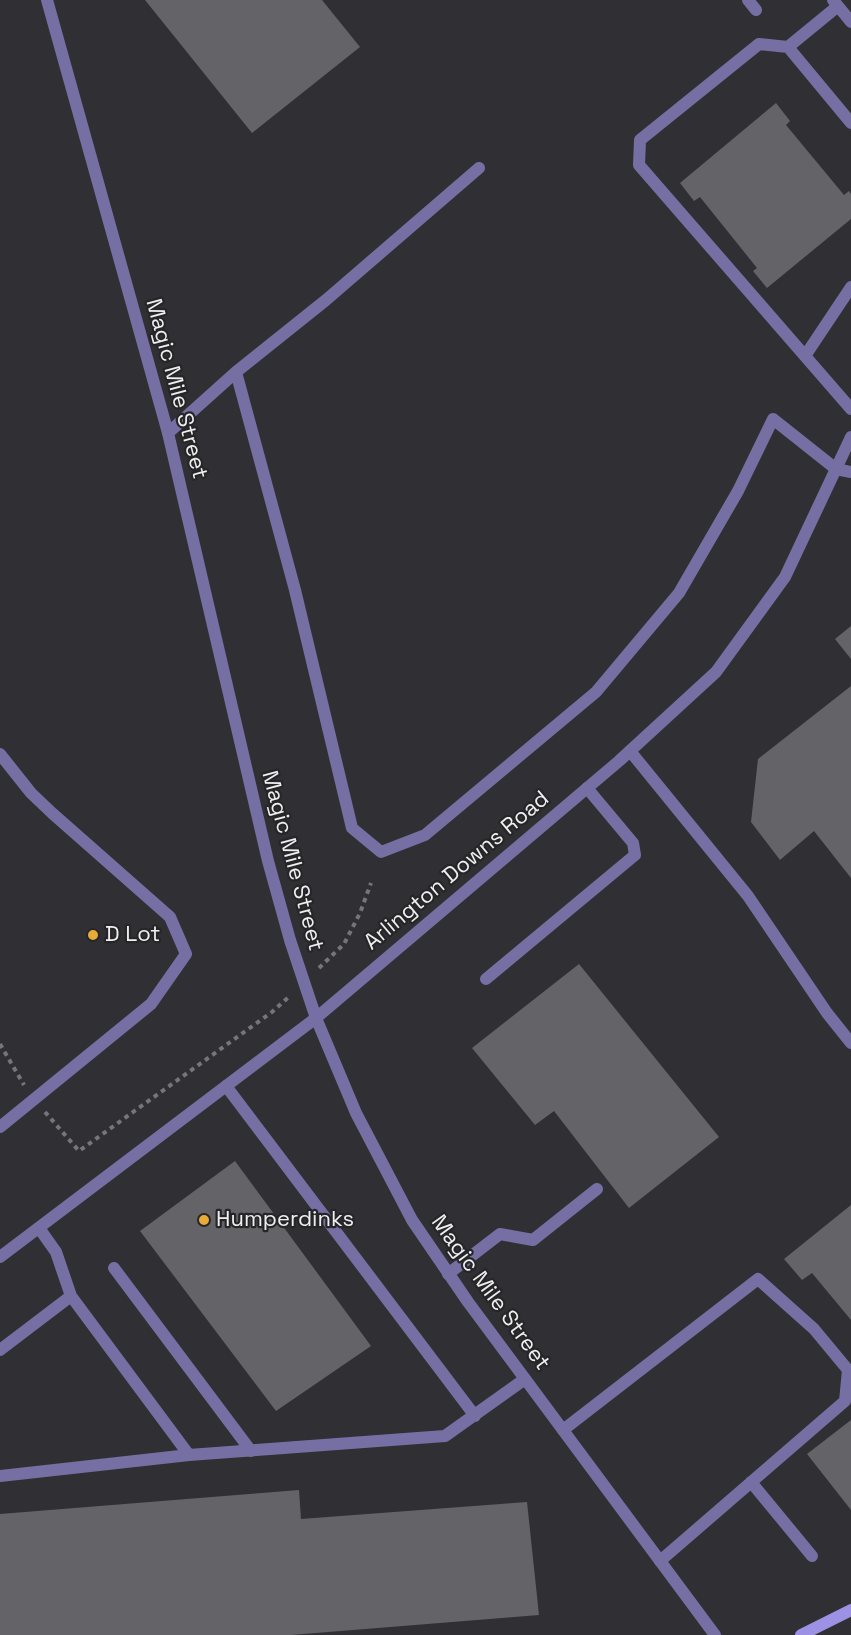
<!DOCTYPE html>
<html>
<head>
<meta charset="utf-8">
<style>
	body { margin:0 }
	canvas { display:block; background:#302f33 }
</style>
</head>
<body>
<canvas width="851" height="1635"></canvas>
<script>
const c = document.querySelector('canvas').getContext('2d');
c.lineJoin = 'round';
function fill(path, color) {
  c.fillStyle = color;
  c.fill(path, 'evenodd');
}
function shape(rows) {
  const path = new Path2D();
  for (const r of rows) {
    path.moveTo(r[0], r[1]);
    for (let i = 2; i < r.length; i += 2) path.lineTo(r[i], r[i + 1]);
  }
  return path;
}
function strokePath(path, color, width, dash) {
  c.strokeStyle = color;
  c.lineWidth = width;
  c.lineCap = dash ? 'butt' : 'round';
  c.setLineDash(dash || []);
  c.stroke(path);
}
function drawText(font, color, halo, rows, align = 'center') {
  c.font = font + ' "Space Grotesk",sans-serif';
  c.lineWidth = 4.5;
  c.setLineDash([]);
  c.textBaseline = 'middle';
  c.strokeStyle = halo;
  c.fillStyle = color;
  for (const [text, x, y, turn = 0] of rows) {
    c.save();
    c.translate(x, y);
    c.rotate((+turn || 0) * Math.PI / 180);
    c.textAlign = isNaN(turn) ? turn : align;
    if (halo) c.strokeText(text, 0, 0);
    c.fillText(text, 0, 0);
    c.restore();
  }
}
fill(shape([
	[145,0,322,0,360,47,252,133],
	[776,103,790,121,786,125,844,195,849,191,851,194,851,219,767,288,753,271,757,268,700,197,694,201,680,183],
	[851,626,851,659,835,639],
	[851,686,851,878,814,831,780,860,751,822,758,759],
	[579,964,719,1137,629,1208,554,1111,535,1125,472,1048],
	[235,1161,371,1346,276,1411,140,1231],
	[851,1205,851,1320,812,1273,802,1280,784,1259],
	[851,1420,851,1510,807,1454],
	[299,1490,301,1519,527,1502,539,1615,291,1635,0,1635,0,1514]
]), '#646368');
strokePath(shape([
	[319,968,344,944,360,913,371,883],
	[0,1044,24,1085],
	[45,1112,79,1151,272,1012,290,996]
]), '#767579', 4, [4.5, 4.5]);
strokePath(shape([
	[748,0,756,10],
	[833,0,851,22],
	[788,47,838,6],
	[851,123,788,47,759,44,640,140,639,165,851,409],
	[805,356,851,287],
	[236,372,295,590,352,828,381,852,425,835,596,692,679,593,738,491,773,419,836,469,851,472],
	[168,433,236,372,326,300,479,168],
	[630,751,748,896,827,1013,851,1043],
	[0,754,31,793,52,813,170,917,186,954,151,1004,0,1127],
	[486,979,635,855,633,843,587,788],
	[226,1086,475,1416],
	[39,1228,56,1252,71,1296,189,1455],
	[114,1268,251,1451],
	[448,1274,500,1234,533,1240,597,1189],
	[0,1350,71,1296],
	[563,1430,758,1279,814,1329,848,1370,845,1401,660,1561],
	[0,1476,189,1455,445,1436,525,1379],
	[751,1482,812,1556]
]), '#766fa4', 12);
strokePath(shape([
	[47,0,168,433,268,861,290,940,316,1018,356,1113,412,1220,468,1302,715,1635],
	[0,1257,316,1018,619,761,716,672,785,577,851,437]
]), '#766fa4', 12);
strokePath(shape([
	[801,1635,851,1610]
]), '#9d91e5', 12);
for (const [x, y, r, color] of [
	[93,935,6,"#e8ab37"],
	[204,1220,6,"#e8ab37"]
]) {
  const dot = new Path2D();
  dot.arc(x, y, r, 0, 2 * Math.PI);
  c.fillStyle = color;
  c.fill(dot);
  strokePath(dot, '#262629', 2);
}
drawText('22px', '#efeff1', '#262629', [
	["Magic Mile Street",176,389,75],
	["Magic Mile Street",292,861,75],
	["Arlington Downs Road",457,871,-40],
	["Magic Mile Street",490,1293,54]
]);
drawText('22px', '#efeff1', '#262629', [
	["D Lot",105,935],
	["Humperdinks",216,1220]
], 'left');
</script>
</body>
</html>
